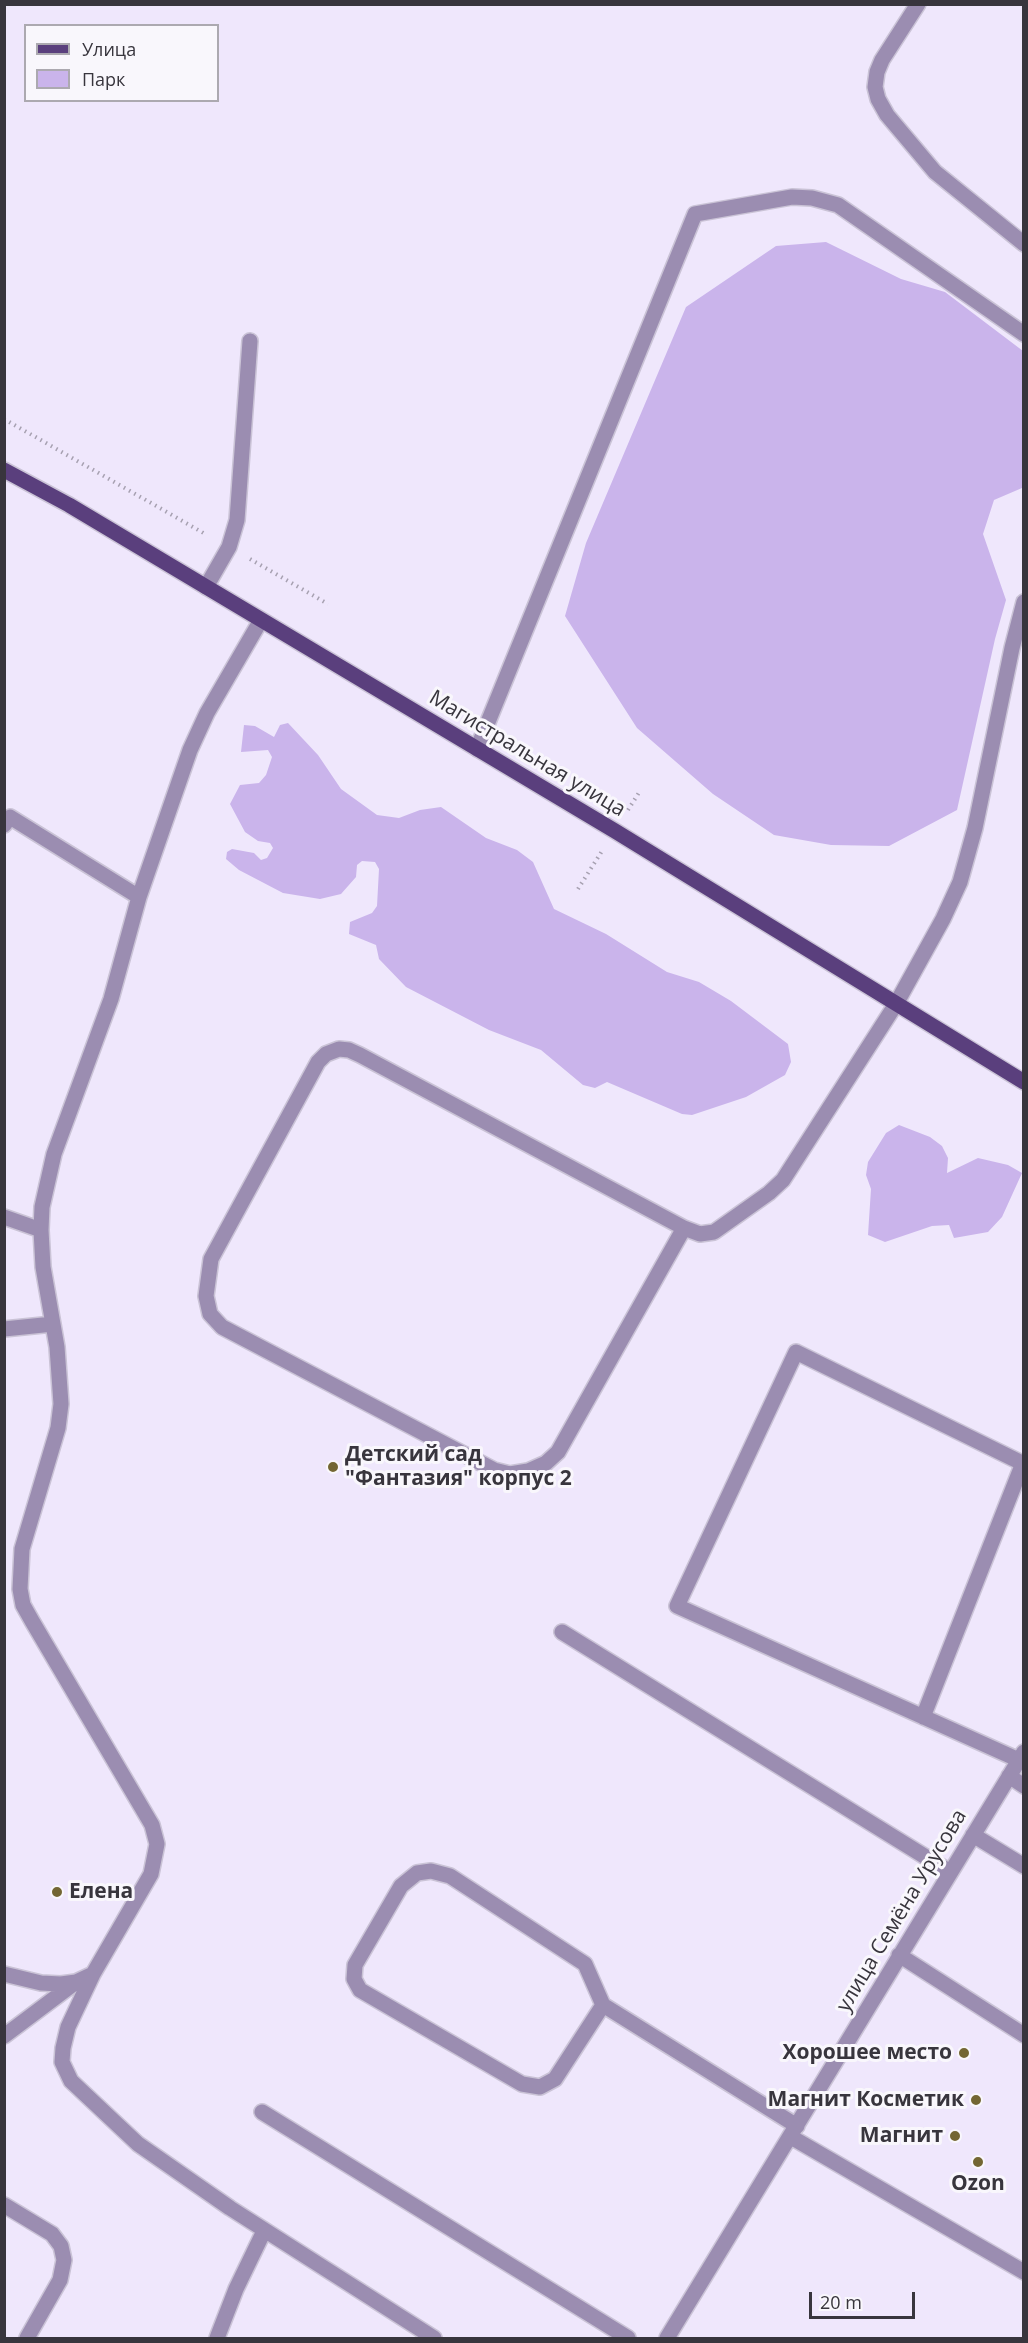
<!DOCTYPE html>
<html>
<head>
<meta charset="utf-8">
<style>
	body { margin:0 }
	#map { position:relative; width:1028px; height:2343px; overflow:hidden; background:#efe7fc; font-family:"Open Sans",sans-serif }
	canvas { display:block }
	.frame { position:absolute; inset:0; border:6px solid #38353d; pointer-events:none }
	.legend { position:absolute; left:24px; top:24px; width:195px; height:78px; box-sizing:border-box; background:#f9f7fc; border:2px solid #aca9b0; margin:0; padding:8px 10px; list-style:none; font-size:18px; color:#38353d }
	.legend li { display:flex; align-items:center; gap:12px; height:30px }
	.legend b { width:30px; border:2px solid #aca9b0 }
	.scale { position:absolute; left:809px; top:2292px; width:106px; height:27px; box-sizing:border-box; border:3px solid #38353d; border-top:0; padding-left:8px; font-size:18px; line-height:21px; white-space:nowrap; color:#38353d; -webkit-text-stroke:4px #f9f7fc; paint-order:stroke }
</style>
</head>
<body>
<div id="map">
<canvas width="1028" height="2343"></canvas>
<div class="frame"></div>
<ul class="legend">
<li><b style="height:8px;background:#5a3f7d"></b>Улица</li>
<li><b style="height:16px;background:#cab4eb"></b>Парк</li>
</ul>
<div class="scale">20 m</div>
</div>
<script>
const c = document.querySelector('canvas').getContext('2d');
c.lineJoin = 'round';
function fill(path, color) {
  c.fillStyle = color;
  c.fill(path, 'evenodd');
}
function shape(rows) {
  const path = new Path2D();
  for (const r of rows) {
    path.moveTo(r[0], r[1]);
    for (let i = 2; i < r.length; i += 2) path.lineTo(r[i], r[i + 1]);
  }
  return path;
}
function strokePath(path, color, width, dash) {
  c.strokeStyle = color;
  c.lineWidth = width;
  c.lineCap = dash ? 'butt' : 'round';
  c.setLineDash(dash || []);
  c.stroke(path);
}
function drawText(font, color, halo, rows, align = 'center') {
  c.font = font + ' "Open Sans",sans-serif';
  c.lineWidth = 6;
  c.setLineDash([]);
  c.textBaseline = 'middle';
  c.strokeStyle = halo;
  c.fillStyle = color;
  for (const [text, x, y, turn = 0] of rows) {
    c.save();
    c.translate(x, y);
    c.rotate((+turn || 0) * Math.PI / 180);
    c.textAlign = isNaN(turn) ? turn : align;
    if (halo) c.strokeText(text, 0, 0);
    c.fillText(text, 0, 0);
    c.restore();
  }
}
fill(shape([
	[826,242,901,279,945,292,1023,351,1023,483,1022,488,994,500,983,534,1006,600,995,639,957,810,889,846,831,845,774,835,713,794,637,728,565,616,586,543,686,307,776,246],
	[288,723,318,755,341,789,377,815,399,818,420,810,441,807,486,838,517,850,533,862,554,909,606,934,667,972,699,982,731,1001,788,1044,791,1062,785,1075,746,1097,692,1115,682,1114,607,1082,595,1088,583,1085,541,1050,489,1030,406,987,379,959,376,945,349,934,350,922,372,913,377,906,379,869,375,862,362,861,357,865,356,877,341,894,320,899,283,893,239,870,226,859,227,852,232,849,254,853,261,860,267,858,273,848,270,843,258,841,245,832,230,804,240,785,259,783,266,775,272,757,268,750,241,752,244,725,255,726,274,737,280,725],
	[899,1125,930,1137,942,1146,948,1158,947,1173,978,1158,1008,1165,1022,1173,1002,1217,988,1232,954,1238,949,1225,932,1226,885,1242,868,1235,871,1189,866,1175,868,1162,886,1133]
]), '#cab4eb');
const minor = shape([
	[918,4,882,60,877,72,875,87,878,99,887,115,935,172,1024,244],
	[206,587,229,547,237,520,250,341],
	[261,620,207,713,190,750,139,897,111,999,54,1154,42,1207,41,1230,43,1267,57,1347,61,1404,58,1428,22,1549,20,1589,23,1605,32,1621,152,1825,157,1844,151,1874,93,1974,68,2027,63,2048,62,2062,71,2081,138,2144,230,2208,434,2338],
	[477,749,695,214,792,197,812,198,838,205,1024,334],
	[4,825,10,817,139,897],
	[4,1217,41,1230],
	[684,1228,558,1452,546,1463,528,1471,510,1474,494,1470,222,1327,210,1314,206,1296,211,1259,318,1062,326,1054,339,1049,349,1050,360,1055,684,1228,700,1234,714,1232,769,1193,783,1180,896,1004,943,919,960,882,975,828,1012,648,1024,602],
	[4,1329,53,1324],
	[562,1632,950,1872],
	[923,1717,1023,1463],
	[1019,1760,677,1606,796,1352,1024,1464],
	[1009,1776,1024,1786],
	[973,1835,1024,1866],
	[899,1955,1024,2035],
	[4,1974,41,1983,61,1984,76,1982,93,1974],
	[603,2005,555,2079,540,2087,522,2084,360,1990,354,1979,355,1965,401,1886,417,1873,431,1871,450,1876,585,1964,603,2005,797,2126],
	[4,2036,76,1982],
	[262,2112,628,2338],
	[791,2137,1024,2272],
	[4,2205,52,2234,61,2246,64,2260,60,2280,27,2338],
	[217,2338,236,2289,264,2231],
	[667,2338,1024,1752]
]);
const major = shape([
	[4,470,69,505,615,831,1024,1082]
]);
strokePath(minor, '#cac3d6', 18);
strokePath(major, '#cac3d6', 18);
strokePath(shape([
	[4,419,207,535],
	[250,559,328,604],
	[628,810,640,791],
	[578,889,602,851]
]), '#a7a1b1', 4, [1.5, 4.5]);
strokePath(minor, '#9b8db1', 15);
strokePath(major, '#5a3f7d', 15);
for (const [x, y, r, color] of [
	[333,1467,6,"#736633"],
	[57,1892,6,"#736633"],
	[964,2053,6,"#736633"],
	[976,2100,6,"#736633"],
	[955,2136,6,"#736633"],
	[978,2162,6,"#736633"]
]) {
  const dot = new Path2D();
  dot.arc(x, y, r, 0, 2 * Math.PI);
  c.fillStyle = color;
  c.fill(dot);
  strokePath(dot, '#f9f7fc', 2);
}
drawText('21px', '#38353d', '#f9f7fc', [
	["Магистральная улица",527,754,31],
	["улица Семёна Урусова",902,1911,-59]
]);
drawText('bold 21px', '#38353d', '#f9f7fc', [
	["Детский сад",345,1455,"left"],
	["\"Фантазия\" корпус 2",345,1479,"left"],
	["Елена",69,1892,"left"],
	["Хорошее место",952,2053],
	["Магнит Косметик",964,2100],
	["Магнит",943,2136],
	["Ozon",978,2184,"center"]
], 'right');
</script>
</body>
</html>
